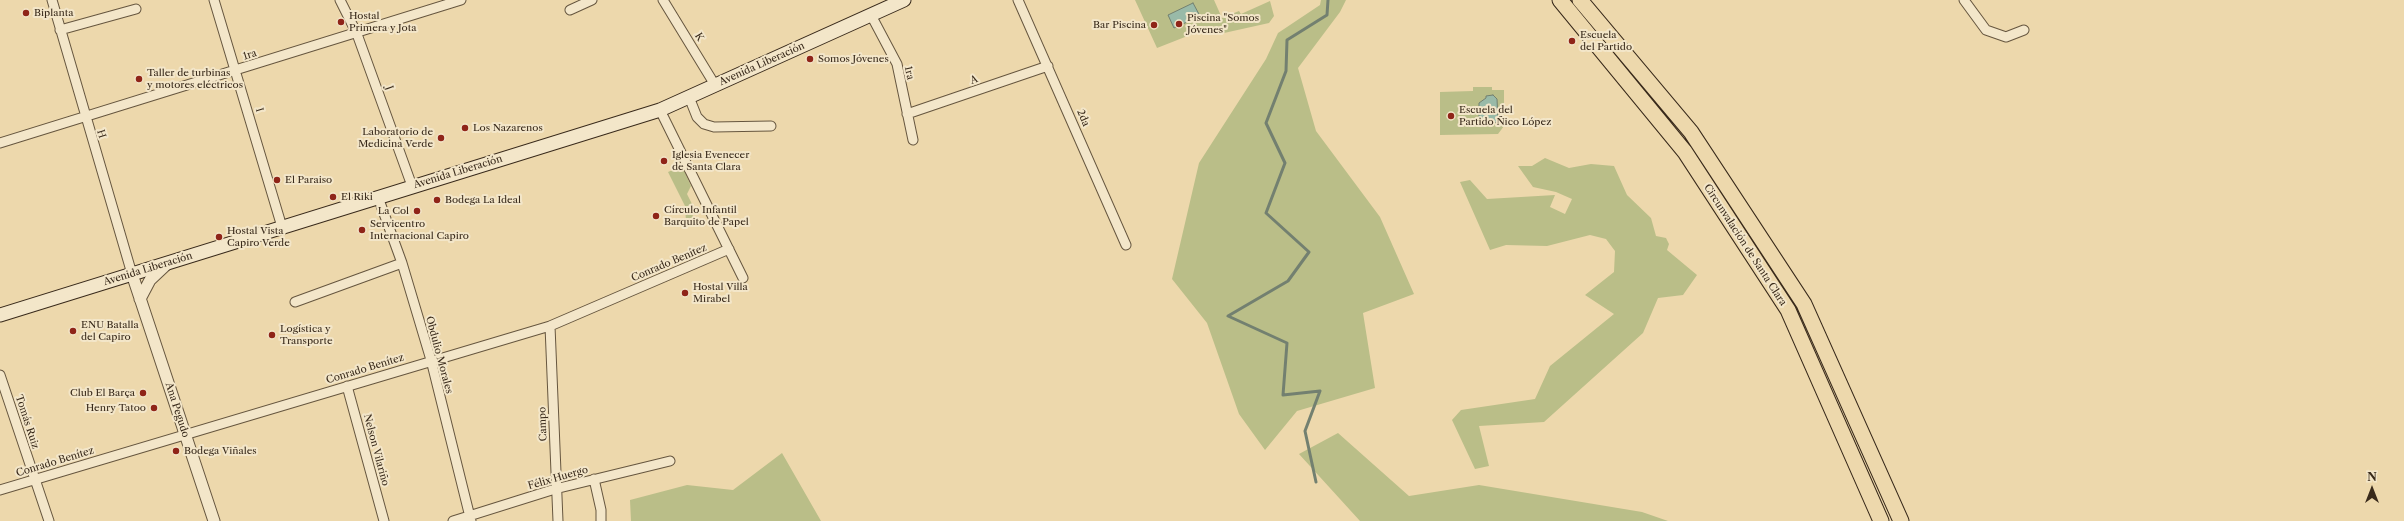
<!DOCTYPE html>
<html>
<head>
<meta charset="utf-8">
<style>
	body { margin:0 }
	#map { position:relative; width:2404px; height:521px; overflow:hidden; background:#edd8ac; font-family:"Libre Caslon Text",serif }
	canvas { display:block }
	.north { position:absolute; left:2352px; top:469px; width:40px; height:40px; -webkit-text-stroke:3px #f3e6c9; paint-order:stroke; rotate:0deg; font-size:11px; font-weight:700; line-height:16px; text-align:center; color:#392a1b }
	.north::after { content:''; display:block; margin:auto; width:14px; height:18px; background:#392a1b; clip-path:polygon(50% 0,100% 100%,50% 72%,0 100%) }
</style>
</head>
<body>
<div id="map">
<canvas width="2404" height="521"></canvas>
<div class="north">N</div>
</div>
<script>
const c = document.querySelector('canvas').getContext('2d');
c.lineJoin = 'round';
function fill(path, color) {
  c.fillStyle = color;
  c.fill(path, 'evenodd');
}
function shape(rows) {
  const path = new Path2D();
  for (const r of rows) {
    path.moveTo(r[0], r[1]);
    for (let i = 2; i < r.length; i += 2) path.lineTo(r[i], r[i + 1]);
  }
  return path;
}
function strokePath(path, color, width, dash) {
  c.strokeStyle = color;
  c.lineWidth = width;
  c.lineCap = dash ? 'butt' : 'round';
  c.setLineDash(dash || []);
  c.stroke(path);
}
function drawText(font, color, halo, rows, align = 'center') {
  c.font = font + ' "Libre Caslon Text",serif';
  c.lineWidth = 4;
  c.setLineDash([]);
  c.textBaseline = 'middle';
  c.strokeStyle = halo;
  c.fillStyle = color;
  for (const [text, x, y, turn = 0] of rows) {
    c.save();
    c.translate(x, y);
    c.rotate((+turn || 0) * Math.PI / 180);
    c.textAlign = isNaN(turn) ? turn : align;
    if (halo) c.strokeText(text, 0, 0);
    c.fillText(text, 0, 0);
    c.restore();
  }
}
fill(shape([
	[1135,0,1214,0,1222,18,1239,11,1241,14,1270,1,1274,16,1269,23,1224,33,1221,26,1215,29,1213,26,1157,48],
	[1321,0,1346,0,1340,12,1298,68,1316,131,1380,217,1414,294,1363,313,1375,388,1297,411,1265,450,1239,414,1207,323,1172,279,1199,163,1266,59,1278,33,1320,5],
	[1473,87,1492,87,1492,90,1504,90,1504,126,1498,134,1440,135,1440,92,1473,91],
	[1545,158,1569,168,1591,164,1614,166,1627,195,1651,218,1656,236,1666,238,1669,244,1667,250,1697,275,1683,295,1658,298,1643,333,1544,422,1479,426,1489,466,1475,469,1452,420,1461,410,1535,399,1550,366,1614,314,1585,295,1614,272,1615,251,1606,239,1590,235,1547,246,1506,245,1490,250,1460,182,1470,180,1487,199,1555,195,1550,207,1565,214,1572,199,1556,192,1533,187,1518,166,1532,166],
	[682,166,691,186,687,194,692,204,693,220,686,221,685,206,668,172],
	[1338,433,1409,496,1479,485,1642,512,1668,521,1360,521,1299,454],
	[782,453,821,521,631,521,630,500,687,485,733,490]
]), '#babe88');
const water = shape([
	[1193,3,1200,16,1174,28,1168,15,1193,3],
	[1493,95,1497,99,1498,120,1494,124,1484,124,1479,120,1479,103,1486,98,1486,96,1493,95]
]);
fill(water, '#99baa8');
strokePath(water, '#738070', 1);
strokePath(shape([
	[1316,482,1305,431,1320,391,1283,395,1287,343,1228,316,1288,281,1309,252,1266,213,1285,163,1266,123,1286,71,1287,40,1327,15,1328,0]
]), '#738070', 3);
const minor = shape([
	[52,0,132,274],
	[214,0,282,227],
	[340,0,357,34,412,186],
	[663,0,715,85],
	[1018,0,1126,245],
	[1964,0,1986,30,2006,37,2024,30],
	[570,10,592,0],
	[871,15,897,64,913,140],
	[60,30,136,9],
	[689,97,697,117,704,124,714,127,771,126],
	[660,110,743,278],
	[907,114,1048,66],
	[0,143,461,0],
	[378,197,402,263,431,360,471,521],
	[295,302,402,263],
	[550,326,558,521],
	[0,375,49,521],
	[347,386,384,521],
	[594,479,601,510,601,521],
	[0,490,550,326,729,249],
	[453,521,555,489,670,461]
]);
const tertiary = shape([
	[132,274,214,521],
	[140,299,150,280,167,264]
]);
const secondary = shape([
	[0,315,660,110,904,0]
]);
const trunk = shape([
	[1560,0,1685,152,1788,310,1881,521],
	[1580,0,1691,132,1804,304,1901,521]
]);
strokePath(minor, '#66563f', 11);
strokePath(tertiary, '#66563f', 13);
strokePath(secondary, '#392a1b', 15);
strokePath(trunk, '#392a1b', 17);
strokePath(minor, '#f3e6c9', 9);
strokePath(tertiary, '#f3e6c9', 11);
strokePath(secondary, '#f3e6c9', 13);
strokePath(trunk, '#edd8ac', 15);
for (const [x, y, r, color] of [
	[26,13,4,"#8f2418"],
	[341,22,4,"#8f2418"],
	[1179,24,4,"#8f2418"],
	[1154,25,4,"#8f2418"],
	[1572,41,4,"#8f2418"],
	[810,59,4,"#8f2418"],
	[139,79,4,"#8f2418"],
	[1451,116,4,"#8f2418"],
	[465,128,4,"#8f2418"],
	[441,138,4,"#8f2418"],
	[664,161,4,"#8f2418"],
	[277,180,4,"#8f2418"],
	[333,197,4,"#8f2418"],
	[437,200,4,"#8f2418"],
	[417,211,4,"#8f2418"],
	[656,216,4,"#8f2418"],
	[362,230,4,"#8f2418"],
	[219,237,4,"#8f2418"],
	[685,293,4,"#8f2418"],
	[73,331,4,"#8f2418"],
	[272,335,4,"#8f2418"],
	[143,393,4,"#8f2418"],
	[154,408,4,"#8f2418"],
	[176,451,4,"#8f2418"]
]) {
  const dot = new Path2D();
  dot.arc(x, y, r, 0, 2 * Math.PI);
  c.fillStyle = color;
  c.fill(dot);
  strokePath(dot, '#f3e6c9', 1.5);
}
drawText('10px', '#392a1b', '#f3e6c9', [
	["Biplanta",34,13],
	["Hostal",349,16],
	["Primera y Jota",349,28],
	["Piscina \"Somos",1187,18],
	["Jóvenes\"",1187,30],
	["Bar Piscina",1146,25,"right"],
	["Escuela",1580,35],
	["del Partido",1580,47],
	["Somos Jóvenes",818,59],
	["Taller de turbinas",147,73],
	["y motores eléctricos",147,85],
	["Escuela del",1459,110],
	["Partido Ñico López",1459,122],
	["Los Nazarenos",473,128],
	["Laboratorio de",433,132,"right"],
	["Medicina Verde",433,144,"right"],
	["Iglesia Evenecer",672,155],
	["de Santa Clara",672,167],
	["El Paraiso",285,180],
	["El Riki",341,197],
	["Bodega La Ideal",445,200],
	["Círculo Infantil",664,210],
	["Barquito de Papel",664,222],
	["La Col",409,211,"right"],
	["Servicentro",370,224],
	["Internacional Capiro",370,236],
	["Hostal Vista",227,231],
	["Capiro Verde",227,243],
	["Hostal Villa",693,287],
	["Mirabel",693,299],
	["ENU Batalla",81,325],
	["del Capiro",81,337],
	["Logística y",280,329],
	["Transporte",280,341],
	["Club El Barça",135,393,"right"],
	["Henry Tatoo",146,408,"right"],
	["Bodega Viñales",184,451]
], 'left');
drawText('10px', '#392a1b', '#f3e6c9', [
	["K",699,37,59],
	["1ra",250,55,-17],
	["Avenida Liberación",762,64,-24],
	["1ra",909,73,77],
	["A",974,80,-19],
	["J",389,88,70],
	["I",259,110,73],
	["2da",1083,118,67],
	["H",101,134,73],
	["Avenida Liberación",458,172,-17],
	["Circunvalación de Santa Clara",1745,245,57],
	["Conrado Benítez",669,263,-23],
	["Avenida Liberación",148,269,-17],
	["Obdulio Morales",439,355,75],
	["Conrado Benítez",365,369,-17],
	["Ana Pegudo",177,410,72],
	["Tomás Ruiz",27,422,72],
	["Campo",543,424,-92],
	["Nelson Vilariño",376,450,75],
	["Conrado Benítez",55,462,-17],
	["Félix Huergo",558,478,-16]
]);
</script>
</body>
</html>
